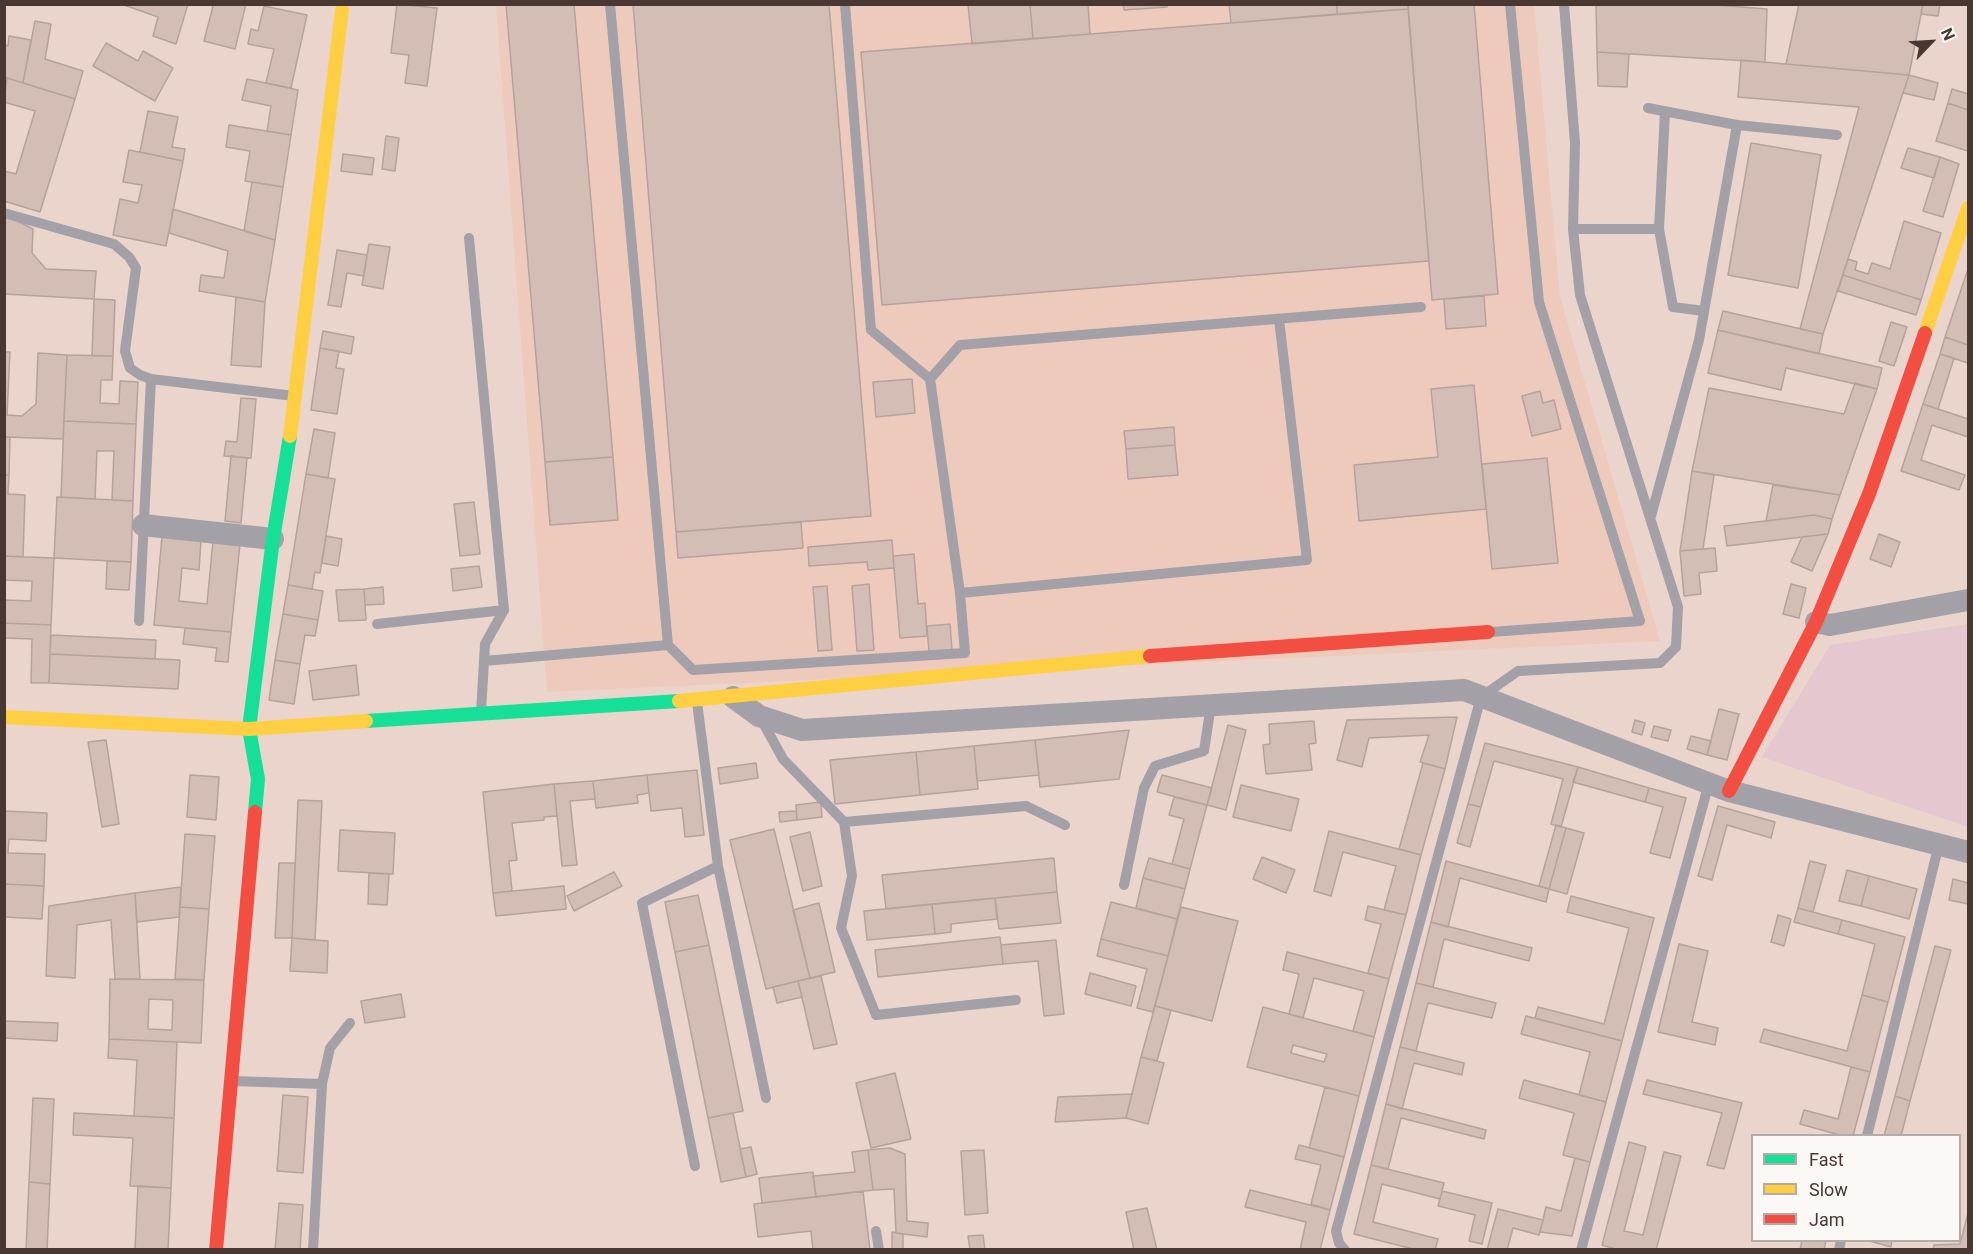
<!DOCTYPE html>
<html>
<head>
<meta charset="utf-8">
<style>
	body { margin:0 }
	#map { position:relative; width:1973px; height:1254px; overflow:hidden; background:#ead4cc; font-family:Roboto,sans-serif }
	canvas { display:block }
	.frame { position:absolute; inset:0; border:6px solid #493832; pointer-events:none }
	.legend { position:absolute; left:1751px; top:1134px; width:210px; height:108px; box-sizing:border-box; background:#fcf8f6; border:2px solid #b4aba8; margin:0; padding:8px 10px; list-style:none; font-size:18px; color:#493832 }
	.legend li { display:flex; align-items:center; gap:12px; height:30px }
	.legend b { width:30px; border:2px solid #b4aba8 }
	.north { position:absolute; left:1901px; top:12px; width:60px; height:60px; -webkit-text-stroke:4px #fcf8f6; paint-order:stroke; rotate:65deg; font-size:16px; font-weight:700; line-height:24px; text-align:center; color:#493832 }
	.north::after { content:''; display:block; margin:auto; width:21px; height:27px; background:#493832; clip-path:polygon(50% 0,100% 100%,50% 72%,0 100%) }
</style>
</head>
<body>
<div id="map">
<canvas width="1973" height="1254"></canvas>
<div class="frame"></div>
<ul class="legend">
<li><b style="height:8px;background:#16e098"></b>Fast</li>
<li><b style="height:8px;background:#ffcf43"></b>Slow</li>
<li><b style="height:8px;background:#f24e42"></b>Jam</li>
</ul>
<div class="north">N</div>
</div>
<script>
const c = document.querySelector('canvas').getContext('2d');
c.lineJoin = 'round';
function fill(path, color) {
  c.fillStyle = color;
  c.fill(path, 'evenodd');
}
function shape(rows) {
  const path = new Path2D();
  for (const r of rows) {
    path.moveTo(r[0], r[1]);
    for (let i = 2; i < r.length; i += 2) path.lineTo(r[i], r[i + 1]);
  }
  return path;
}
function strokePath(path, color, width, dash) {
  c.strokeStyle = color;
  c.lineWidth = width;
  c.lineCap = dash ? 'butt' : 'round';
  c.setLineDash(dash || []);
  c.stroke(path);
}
fill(shape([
	[496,5,1534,5,1560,297,1660,641,547,692]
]), '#eecabc');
fill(shape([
	[1968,624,1968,827,1762,757,1830,645]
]), '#e5c7d0');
const building = shape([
	[188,4,176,44,153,36,158,17,124,5,188,4],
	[206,4,246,4,235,49,204,41,213,6,206,4],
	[397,4,437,8,427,86,405,83,409,55,391,53,397,4],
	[506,4,574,4,613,457,545,462,506,4],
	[633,4,829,4,871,516,676,532,633,4],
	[968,4,1030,4,1033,39,972,44,968,4],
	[1030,4,1088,4,1090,34,1033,39,1030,4],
	[1123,4,1167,4,1167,7,1124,10,1123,4],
	[1229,4,1337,4,1337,14,1231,23,1229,4],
	[1337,4,1408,4,1408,9,1337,14,1337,4],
	[1408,4,1474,4,1498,294,1432,300,1408,4],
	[1596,4,1704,4,1767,9,1765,62,1597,52,1596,4],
	[1799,4,1923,4,1909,75,1786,64,1799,4],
	[1923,4,1940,4,1938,16,1921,14,1923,4],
	[264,6,307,15,291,88,266,83,274,49,248,44,251,29,258,31,264,6],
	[1408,9,1429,261,882,305,861,52,1408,9],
	[35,21,51,24,45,59,83,71,75,99,23,83,35,21],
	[9,36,31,40,23,83,4,77,4,45,8,46,9,36],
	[106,43,138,61,143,51,173,68,155,101,93,66,106,43],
	[1597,52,1629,54,1627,87,1598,86,1597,52],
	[1741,60,1909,75,1823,334,1800,329,1859,107,1738,97,1741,60],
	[1909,75,1938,83,1934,100,1903,93,1909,75],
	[7,78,75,99,40,212,4,201,4,171,16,174,35,111,4,102,7,78],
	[247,79,298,90,291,135,267,131,271,106,242,100,247,79],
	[1952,89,1968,94,1968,110,1948,103,1952,89],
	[1948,103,1968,110,1968,151,1936,141,1948,103],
	[148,111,178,117,172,147,185,149,183,161,140,152,148,111],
	[229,125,291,135,283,187,245,181,250,151,226,147,229,125],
	[386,136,399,138,395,171,382,169,386,136],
	[1751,143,1821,155,1798,288,1728,275,1751,143],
	[1908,148,1940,157,1934,178,1901,168,1908,148],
	[129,150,183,161,166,246,113,235,120,199,138,203,142,185,123,182,129,150],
	[343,154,374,158,372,175,341,171,343,154],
	[1940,157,1959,164,1943,217,1923,211,1940,157],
	[252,182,283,187,275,240,244,231,252,182],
	[173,209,275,240,265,302,199,291,201,275,224,278,228,251,169,233,173,209],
	[4,214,33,229,32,253,46,269,96,271,94,299,4,294,4,214],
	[1904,221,1941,233,1921,300,1843,275,1848,259,1857,262,1855,270,1868,274,1872,263,1890,269,1904,221],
	[369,244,390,247,383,289,362,285,369,244],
	[337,250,367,255,364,276,347,273,341,307,328,305,337,250],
	[1967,272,1968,273,1968,345,1945,337,1967,272],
	[1843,275,1921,300,1916,315,1838,291,1843,275],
	[1484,296,1486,326,1446,329,1444,299,1484,296],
	[236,297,265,302,261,367,231,365,236,297],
	[94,299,115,300,113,356,92,356,94,299],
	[1723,311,1823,334,1819,354,1718,330,1723,311],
	[1891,322,1907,327,1894,366,1879,361,1891,322],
	[1718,330,1882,368,1877,389,1786,368,1781,390,1708,373,1718,330],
	[323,331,354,337,351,354,320,348,323,331],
	[1945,337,1968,345,1968,363,1940,354,1945,337],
	[320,348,339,351,336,368,344,369,337,414,311,410,320,348],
	[4,352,10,352,7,415,22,416,36,404,38,353,67,355,63,439,4,437,4,352],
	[1940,354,1954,358,1938,409,1923,404,1940,354],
	[67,355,113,356,112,380,101,380,100,403,119,404,120,381,138,382,136,424,64,421,67,355],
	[912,379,915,413,876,417,873,382,912,379],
	[1855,383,1877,389,1840,495,1692,471,1709,388,1844,414,1855,383],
	[1474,385,1486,509,1359,521,1354,465,1438,457,1431,389,1474,385],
	[1540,391,1543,403,1554,400,1561,429,1532,436,1522,396,1540,391],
	[241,398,256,399,251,458,224,456,226,441,237,442,241,398],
	[1923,404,1968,419,1968,437,1932,425,1921,460,1965,475,1959,490,1901,471,1923,404],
	[64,421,136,424,133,501,112,500,114,451,97,451,95,499,61,497,64,421],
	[1174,427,1175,445,1126,449,1124,431,1174,427],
	[314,429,335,433,328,478,306,474,314,429],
	[4,437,10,437,9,475,4,475,4,437],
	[1175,445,1178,475,1128,479,1126,449,1175,445],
	[231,456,247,458,241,523,225,521,231,456],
	[613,457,618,520,550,525,545,462,613,457],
	[1547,458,1558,563,1492,569,1482,464,1547,458],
	[1692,471,1714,475,1703,549,1680,551,1692,471],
	[306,474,335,479,320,573,315,572,312,589,288,585,306,474],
	[4,475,9,475,8,494,25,495,23,557,4,556,4,475],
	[1773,485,1840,495,1832,519,1814,515,1766,521,1773,485],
	[57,497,133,501,131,562,54,558,57,497],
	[474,502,480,554,460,556,454,504,474,502],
	[1814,515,1832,519,1828,534,1727,546,1724,526,1814,515],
	[801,522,803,548,678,558,676,532,801,522],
	[1828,534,1812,571,1791,562,1802,537,1828,534],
	[1879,534,1900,542,1891,567,1870,559,1879,534],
	[162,536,201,540,199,570,182,568,179,601,207,604,213,541,240,544,231,632,154,625,162,536],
	[326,536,342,539,338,566,322,563,326,536],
	[892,540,894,568,868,570,867,562,809,566,808,547,892,540],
	[1715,548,1717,571,1699,573,1701,594,1684,596,1680,551,1715,548],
	[914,554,918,604,925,603,927,636,900,638,893,556,914,554],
	[4,556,54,558,51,625,4,623,4,600,31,601,32,581,4,580,4,556],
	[107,561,131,562,129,590,106,589,107,561],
	[479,566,482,587,453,591,451,569,479,566],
	[869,584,874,650,857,651,852,586,869,584],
	[1791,584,1806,588,1799,618,1783,614,1791,584],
	[288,585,323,591,318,620,283,614,288,585],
	[827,586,832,650,818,651,813,587,827,586],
	[383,587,384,604,365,605,364,589,383,587],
	[364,589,366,620,339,621,336,590,364,589],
	[283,614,318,620,315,636,305,635,300,664,275,660,283,614],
	[4,623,51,625,49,683,31,683,32,639,4,638,4,623],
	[950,624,952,650,929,652,927,626,950,624],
	[185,628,231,632,228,662,215,661,217,648,183,644,185,628],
	[51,635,156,640,155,659,50,654,51,635],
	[50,654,180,660,178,689,49,683,50,654],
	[275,660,300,664,294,704,269,700,275,660],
	[356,665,359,695,313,700,309,671,356,665],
	[1719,709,1739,714,1727,760,1707,755,1719,709],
	[1457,717,1445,769,1420,762,1429,735,1369,738,1362,767,1337,760,1347,720,1457,717],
	[1635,720,1645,723,1642,735,1632,732,1635,720],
	[1314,721,1316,743,1309,744,1312,770,1266,774,1263,745,1270,744,1269,724,1314,721],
	[1228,725,1246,730,1226,810,1207,805,1228,725],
	[1654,726,1671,730,1668,741,1651,737,1654,726],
	[1129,730,1119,779,1040,787,1035,740,1129,730],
	[1691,736,1711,741,1707,755,1687,749,1691,736],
	[106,740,119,824,102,827,88,742,106,740],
	[1035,740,1039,775,977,781,974,746,1035,740],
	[1485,743,1578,767,1561,827,1551,824,1563,779,1494,761,1481,807,1468,804,1485,743],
	[974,746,978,789,920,795,916,752,974,746],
	[916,752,920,795,835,804,830,760,916,752],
	[756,763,758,778,720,784,718,768,756,763],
	[1423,763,1445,769,1421,855,1399,849,1423,763],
	[1578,767,1649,788,1645,802,1573,782,1578,767],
	[697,770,704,835,685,837,682,808,651,811,647,775,697,770],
	[190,775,219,777,216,820,187,817,190,775],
	[647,775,649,793,637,795,638,803,596,808,593,781,647,775],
	[1162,775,1212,788,1207,805,1157,792,1162,775],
	[593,781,595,799,570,801,577,865,562,866,554,784,593,781],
	[554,784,557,816,544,817,544,820,512,823,517,860,509,861,512,891,493,893,483,792,554,784],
	[1241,785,1299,799,1291,831,1233,817,1241,785],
	[1649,788,1686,798,1670,858,1650,853,1663,807,1645,802,1649,788],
	[1174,797,1207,805,1190,869,1172,864,1184,819,1169,815,1174,797],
	[298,800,322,801,315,940,292,938,298,800],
	[821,802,822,817,797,820,796,805,821,802],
	[1468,804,1481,807,1470,847,1457,843,1468,804],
	[1718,806,1775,822,1771,838,1727,825,1712,880,1698,876,1718,806],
	[4,811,47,813,46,841,9,839,8,853,45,854,44,886,4,884,4,811],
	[796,811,797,820,780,822,779,812,796,811],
	[1556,825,1566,828,1549,889,1539,886,1556,825],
	[1566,828,1584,833,1567,894,1549,889,1566,828],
	[774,829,810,978,766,989,730,840,774,829],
	[340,830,395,833,393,874,338,871,340,830],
	[1329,831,1421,855,1406,915,1384,910,1396,866,1343,852,1331,896,1314,891,1329,831],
	[810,832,822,886,803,891,790,837,810,832],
	[185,834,215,836,209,909,180,907,185,834],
	[1262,857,1295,870,1286,893,1253,879,1262,857],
	[1054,858,1057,892,886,909,882,875,1054,858],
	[1149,858,1190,869,1185,889,1143,878,1149,858],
	[1446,861,1549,889,1546,902,1460,878,1448,927,1431,922,1446,861],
	[1810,861,1826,865,1813,912,1798,908,1810,861],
	[279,863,295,863,292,938,275,938,279,863],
	[1847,870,1869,876,1861,906,1839,901,1847,870],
	[614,872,622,886,574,911,567,896,614,872],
	[369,873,389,874,387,905,368,904,369,873],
	[1869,876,1917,889,1909,919,1861,906,1869,876],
	[1143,878,1185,889,1177,919,1136,908,1143,878],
	[1953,879,1968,883,1968,904,1949,900,1953,879],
	[4,884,44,886,42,919,4,917,4,884],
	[564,886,566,909,496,916,493,893,564,886],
	[181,887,179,917,137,922,135,893,181,887],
	[1057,892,1061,923,999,929,995,898,1057,892],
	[135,893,140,979,115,979,111,920,77,925,75,978,46,976,49,906,135,893],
	[698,895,709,945,675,952,665,902,698,895],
	[1571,896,1654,918,1622,1041,1535,1018,1538,1007,1604,1024,1629,928,1567,912,1571,896],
	[995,898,997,919,951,924,951,932,935,934,932,904,995,898],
	[1111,902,1177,919,1168,956,1101,939,1111,902],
	[819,903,835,972,810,978,793,910,819,903],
	[932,904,935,934,867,940,864,911,932,904],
	[1368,906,1406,915,1389,979,1368,973,1381,924,1365,920,1368,906],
	[180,907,209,909,204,980,175,979,180,907],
	[1181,907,1238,921,1212,1021,1155,1006,1181,907],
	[1798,908,1842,920,1838,934,1794,922,1798,908],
	[1778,915,1791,919,1784,946,1771,942,1778,915],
	[1842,920,1905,937,1888,1002,1862,995,1875,944,1838,934,1842,920],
	[1431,922,1532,948,1529,961,1444,939,1433,987,1416,983,1431,922],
	[1000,937,1003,964,878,977,875,950,1000,937],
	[292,938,328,941,327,973,290,971,292,938],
	[1101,939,1168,956,1153,1012,1137,1008,1147,969,1097,956,1101,939],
	[1056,940,1064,1014,1044,1016,1038,961,1003,964,1001,945,1056,940],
	[1679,944,1708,951,1692,1022,1718,1028,1715,1045,1658,1032,1679,944],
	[709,945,743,1111,708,1118,675,952,709,945],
	[1935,946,1951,950,1910,1101,1895,1096,1935,946],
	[1287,952,1389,979,1374,1037,1353,1031,1364,991,1314,978,1303,1018,1289,1014,1299,974,1283,970,1287,952],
	[1090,973,1136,986,1131,1006,1085,994,1090,973],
	[821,976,837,1044,814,1049,798,981,821,976],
	[110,979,204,980,201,1043,109,1039,110,979],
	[149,999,173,1000,172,1030,148,1029,149,999],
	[798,981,802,997,777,1003,773,987,798,981],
	[1416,983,1496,1003,1492,1018,1428,1003,1416,1051,1400,1047,1416,983],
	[401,994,405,1017,365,1023,361,1001,401,994],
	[1862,995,1888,1002,1870,1072,1760,1042,1764,1029,1847,1051,1862,995],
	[1155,1006,1171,1010,1157,1061,1141,1057,1155,1006],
	[1263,1007,1374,1037,1359,1096,1247,1067,1263,1007],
	[1293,1045,1327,1054,1324,1062,1291,1053,1293,1045],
	[1526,1016,1622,1041,1606,1102,1579,1095,1590,1052,1521,1034,1526,1016],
	[4,1021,58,1023,57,1041,4,1038,4,1021],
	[109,1039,177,1042,174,1118,134,1116,137,1060,108,1058,109,1039],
	[1400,1047,1464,1063,1462,1075,1414,1063,1402,1109,1386,1104,1400,1047],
	[1141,1057,1164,1063,1148,1124,1126,1118,1141,1057],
	[1851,1067,1870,1072,1853,1136,1843,1136,1800,1124,1804,1110,1838,1119,1851,1067],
	[895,1073,911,1139,871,1148,856,1083,895,1073],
	[1524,1080,1606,1102,1590,1162,1563,1155,1574,1113,1519,1098,1524,1080],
	[1647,1080,1742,1103,1724,1169,1707,1165,1722,1113,1643,1094,1647,1080],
	[1325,1087,1359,1096,1344,1157,1309,1148,1325,1087],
	[1132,1094,1126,1118,1055,1122,1058,1097,1132,1094],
	[283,1095,308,1097,303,1173,277,1171,283,1095],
	[1895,1096,1910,1101,1901,1136,1884,1136,1895,1096],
	[33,1098,54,1099,50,1184,29,1182,33,1098],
	[1386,1104,1486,1130,1484,1139,1401,1118,1388,1169,1371,1165,1386,1104],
	[74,1113,174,1118,171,1188,130,1186,133,1138,73,1135,74,1113],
	[733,1113,746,1177,721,1182,708,1118,733,1113],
	[1629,1142,1646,1147,1624,1231,1643,1235,1664,1152,1681,1156,1656,1250,1619,1250,1602,1245,1629,1142],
	[1299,1145,1344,1157,1330,1210,1311,1204,1321,1165,1295,1159,1299,1145],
	[751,1147,757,1174,746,1177,740,1149,751,1147],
	[890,1148,905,1154,907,1221,928,1223,927,1237,896,1233,894,1189,873,1190,868,1150,890,1148],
	[868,1150,873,1190,816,1197,813,1176,855,1172,852,1152,868,1150],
	[984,1150,988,1213,965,1215,961,1151,984,1150],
	[1575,1158,1590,1162,1572,1236,1540,1232,1546,1207,1561,1211,1575,1158],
	[1371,1165,1444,1183,1440,1199,1382,1184,1373,1222,1438,1239,1435,1250,1417,1250,1354,1234,1371,1165],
	[813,1172,816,1197,762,1203,759,1178,813,1172],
	[29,1182,50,1184,47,1250,26,1250,29,1182],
	[138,1186,171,1188,168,1250,135,1250,138,1186],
	[1250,1190,1330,1210,1320,1250,1300,1250,1306,1222,1245,1207,1250,1190],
	[863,1191,870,1250,813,1250,811,1231,758,1237,754,1204,863,1191],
	[1442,1191,1492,1203,1482,1244,1469,1241,1475,1215,1438,1206,1442,1191],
	[279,1203,303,1205,300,1250,275,1250,279,1203],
	[1147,1208,1157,1250,1134,1250,1126,1212,1147,1208],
	[1498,1209,1543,1220,1539,1235,1513,1228,1507,1250,1487,1250,1498,1209],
	[1968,1213,1968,1250,1933,1250,1934,1245,1960,1244,1968,1213],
	[892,1232,903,1234,903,1250,892,1250,892,1232],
	[983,1235,985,1250,970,1250,968,1236,983,1235],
	[1802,1240,1826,1240,1824,1250,1800,1250,1802,1240],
	[1866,1240,1892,1240,1891,1247,1866,1240]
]);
fill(building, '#d4bdb5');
strokePath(building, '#b4a29d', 1.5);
strokePath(shape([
	[845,4,871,330,930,379],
	[1648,108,1737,125],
	[1665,112,1659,229,1673,307,1704,311],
	[4,213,114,244,129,257,136,268,125,351,130,368,140,375,151,379,294,396],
	[1573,229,1659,229],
	[469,238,504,610,485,644,481,712],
	[1651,516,1699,340,1737,125,1837,135],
	[960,593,1307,560,1279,319],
	[139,621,151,379],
	[377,624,504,610],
	[1491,632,1640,621,1539,302,1510,4],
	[668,645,693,670,965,653,960,593,930,379,960,345,1421,307],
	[484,661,668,645,610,4],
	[697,702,718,866,766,1098],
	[761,719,783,759,844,822,1026,806,1065,825],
	[844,822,852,876,841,928,876,1015,1016,1000],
	[1124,885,1144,788,1155,766,1204,751,1211,705],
	[233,1081,322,1084],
	[1867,1136,1939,844],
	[695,1166,642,903,718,866],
	[876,1231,879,1250],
	[313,1250,322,1084,330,1048,350,1023],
	[1345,1250,1339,1243,1336,1231,1481,697,1518,671,1660,663,1676,647,1678,607,1580,295,1573,229,1575,143,1564,4],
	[1581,1250,1709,783],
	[1839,1250,1841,1240]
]), '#a3a0a7', 10);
strokePath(shape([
	[143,525,273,539],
	[1816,622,1830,625,1968,600],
	[733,697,759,716,802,730,1464,690,1729,791,1968,852]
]), '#a3a0a7', 22);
strokePath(shape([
	[366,721,679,701],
	[255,812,258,779,249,729,273,539,290,436]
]), '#16e098', 14);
strokePath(shape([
	[1925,333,1968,208],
	[290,436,342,10],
	[679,701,1150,656],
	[4,717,249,729,366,721]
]), '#ffcf43', 14);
strokePath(shape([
	[1150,656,1488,632],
	[1729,791,1816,622,1869,494,1925,333],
	[216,1250,255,812]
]), '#f24e42', 14);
</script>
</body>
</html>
